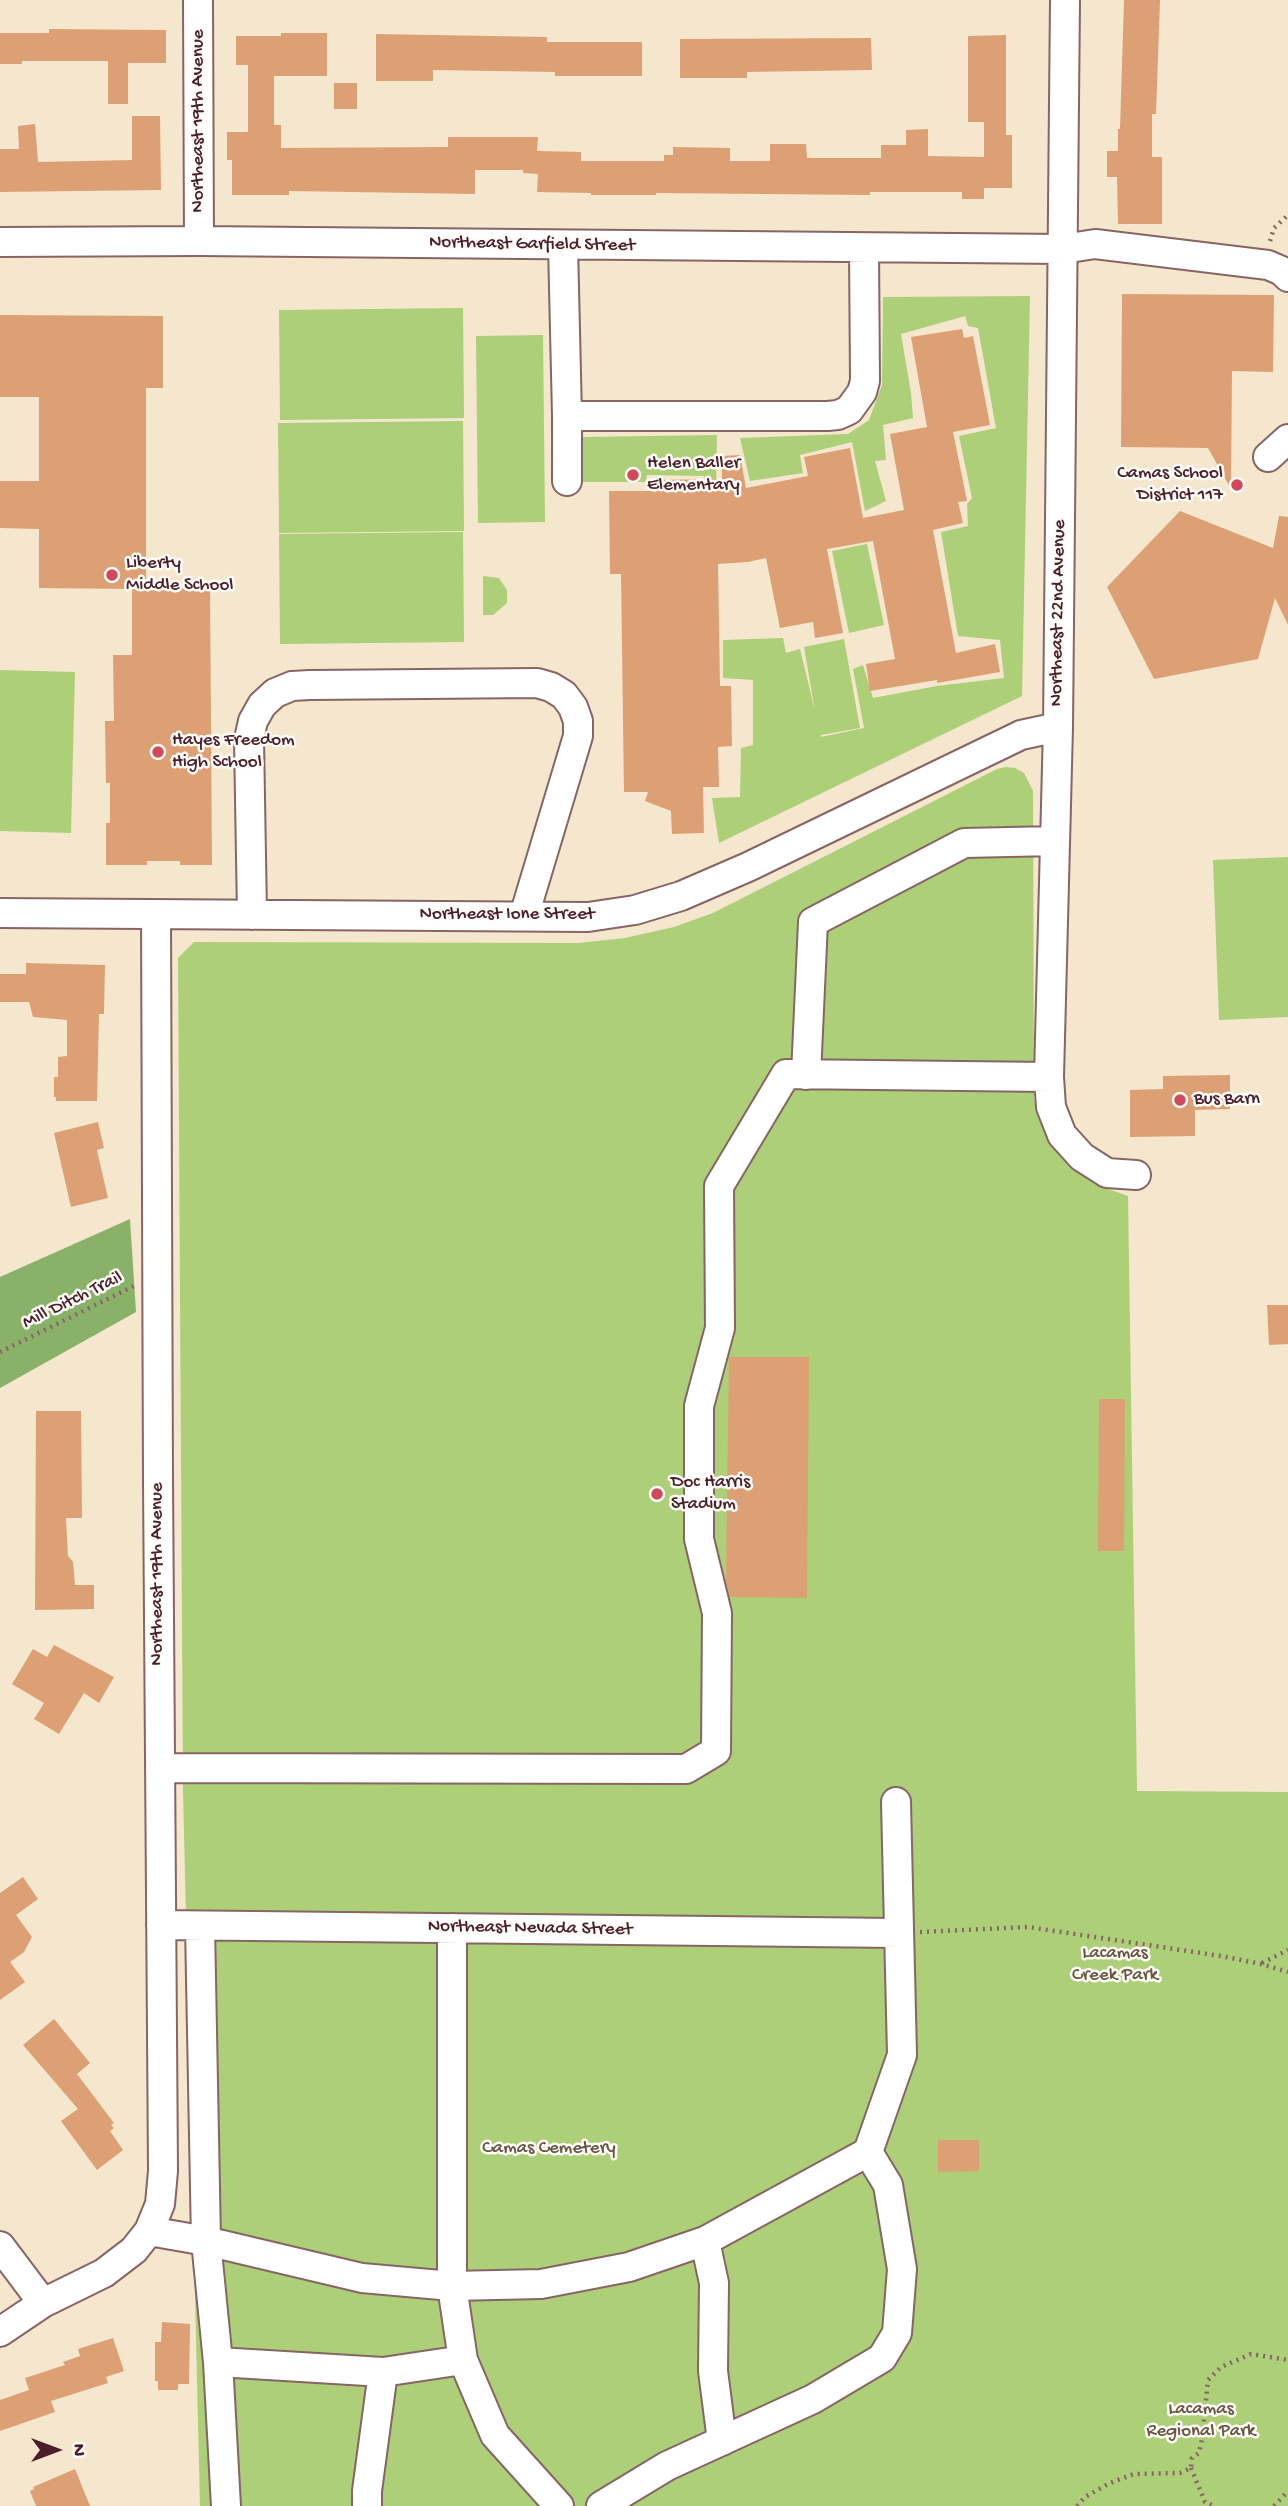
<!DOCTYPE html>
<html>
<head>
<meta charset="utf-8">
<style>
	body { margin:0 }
	#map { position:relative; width:1288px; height:2506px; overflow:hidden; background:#f5e6ce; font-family:"Gochi Hand",sans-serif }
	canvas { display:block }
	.north { position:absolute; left:21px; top:2415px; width:70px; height:70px; -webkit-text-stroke:5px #fdfcf7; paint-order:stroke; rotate:90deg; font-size:19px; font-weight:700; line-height:28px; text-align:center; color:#4a1f2b }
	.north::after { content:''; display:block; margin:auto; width:24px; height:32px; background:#4a1f2b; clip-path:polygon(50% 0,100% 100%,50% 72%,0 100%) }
</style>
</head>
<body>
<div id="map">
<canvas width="1288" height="2506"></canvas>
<div class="north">N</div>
</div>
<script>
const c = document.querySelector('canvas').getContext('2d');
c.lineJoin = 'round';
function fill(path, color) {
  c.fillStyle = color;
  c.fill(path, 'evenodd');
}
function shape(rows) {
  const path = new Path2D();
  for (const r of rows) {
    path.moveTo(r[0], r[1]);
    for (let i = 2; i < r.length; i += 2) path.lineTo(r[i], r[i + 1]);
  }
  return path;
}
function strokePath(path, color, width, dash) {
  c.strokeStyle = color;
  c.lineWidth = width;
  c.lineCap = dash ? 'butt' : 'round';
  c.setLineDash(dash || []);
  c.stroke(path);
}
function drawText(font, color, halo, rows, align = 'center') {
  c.font = font + ' "Gochi Hand",sans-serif';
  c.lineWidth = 5;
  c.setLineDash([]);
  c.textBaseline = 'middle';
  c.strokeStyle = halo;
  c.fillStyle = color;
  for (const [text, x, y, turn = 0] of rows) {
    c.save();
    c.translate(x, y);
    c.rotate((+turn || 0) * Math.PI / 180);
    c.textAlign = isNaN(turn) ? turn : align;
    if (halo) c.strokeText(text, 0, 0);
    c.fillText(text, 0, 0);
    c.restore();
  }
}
fill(shape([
	[1030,296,1022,696,719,843,712,798,740,797,741,748,753,745,753,680,723,678,723,640,783,638,786,653,800,649,815,711,804,647,844,639,860,728,821,735,821,737,864,728,853,669,863,665,873,698,937,686,1004,678,1000,640,958,636,941,532,968,526,967,504,972,498,959,436,996,428,978,328,968,326,965,316,901,334,911,393,913,418,883,425,886,460,875,461,886,501,865,511,852,442,800,455,803,473,750,481,740,438,848,434,869,420,882,385,883,297],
	[463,308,464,418,280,420,279,310],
	[543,335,545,522,478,523,476,336],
	[463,421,464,531,279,533,278,423],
	[717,435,716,486,706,500,704,476,647,475,646,482,580,482,583,437],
	[463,532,464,642,280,644,279,534],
	[867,544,884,625,849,633,832,551],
	[483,576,499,578,507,590,507,603,493,615,483,615],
	[0,670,75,672,71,833,0,831],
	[1006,767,1015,768,1024,773,1033,791,1034,1100,1046,1133,1066,1162,1094,1184,1128,1196,1137,1791,1288,1792,1288,2506,200,2506,183,1791,178,958,194,942,578,943,625,938,674,927,713,913,997,769],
	[1288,857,1288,1017,1219,1020,1213,860]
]), '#accf78');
fill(shape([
	[130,1219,136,1312,0,1388,0,1277]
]), '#89b268');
fill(shape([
	[1124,0,1160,0,1156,114,1152,114,1152,157,1162,157,1162,224,1118,224,1117,177,1107,177,1107,151,1118,151,1118,129,1120,129],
	[49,29,166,30,166,63,128,63,128,104,108,104,108,61,22,61,22,64,0,64,0,33,49,33],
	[281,33,327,33,327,76,274,76,274,125,281,125,281,148,448,147,448,137,538,137,537,151,581,152,581,161,664,161,664,155,673,155,673,147,730,148,730,161,770,161,770,144,806,144,807,158,881,158,881,145,906,145,906,130,928,129,928,156,984,157,984,122,968,122,968,36,1006,35,1006,135,1012,135,1012,188,984,188,984,199,962,199,962,192,870,192,870,195,656,193,656,195,591,195,591,193,537,192,538,174,523,173,523,170,475,170,475,194,289,191,289,195,232,195,232,160,227,160,227,132,248,132,248,65,236,65,236,36,281,36],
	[376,34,547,37,547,42,642,42,642,76,555,76,555,72,433,70,433,81,376,81],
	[871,38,872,70,747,72,747,78,680,78,680,39],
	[334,83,357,83,357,109,334,109],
	[132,116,160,116,161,190,0,192,0,149,19,149,18,126,35,124,38,162,132,160],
	[1122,294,1274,295,1273,372,1232,371,1231,489,1208,448,1121,447],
	[0,315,163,316,163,388,146,388,146,588,210,588,212,865,180,865,180,861,147,861,147,865,106,865,106,823,110,823,110,783,106,783,105,721,114,721,113,655,132,655,132,589,39,588,39,529,0,528,0,481,39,481,39,397,0,397],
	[962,329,964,338,973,336,990,425,953,432,967,501,958,502,963,523,933,530,956,653,995,644,1000,672,937,683,937,680,870,691,866,664,895,659,873,541,827,549,843,633,815,638,813,622,780,628,766,558,748,562,718,564,720,686,731,686,732,746,718,747,719,787,703,787,704,833,672,834,671,811,645,801,648,792,624,792,621,574,610,574,609,491,654,491,654,480,722,479,722,456,740,455,746,488,808,476,804,457,850,448,863,518,904,510,890,434,927,427,911,337],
	[1180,511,1273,548,1279,516,1288,517,1288,625,1275,598,1258,659,1154,679,1107,587],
	[26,963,105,965,104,1014,99,1014,97,1101,56,1101,56,1097,54,1097,54,1077,58,1077,58,1057,67,1056,67,1020,33,1017,29,1002,0,1002,0,974,26,974],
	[1230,1075,1230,1109,1195,1110,1195,1136,1130,1137,1130,1090,1163,1089,1163,1076],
	[98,1122,104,1148,97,1150,108,1198,71,1207,54,1133],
	[1267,1305,1288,1305,1288,1344,1269,1345],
	[729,1357,809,1357,807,1598,730,1597,726,1581],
	[1099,1399,1125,1399,1124,1551,1098,1551],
	[36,1411,81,1411,82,1518,66,1518,68,1556,73,1562,75,1585,94,1585,94,1609,35,1610],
	[54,1645,114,1677,99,1703,84,1693,59,1734,34,1719,44,1703,12,1684,33,1649,47,1657],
	[23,1877,38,1899,16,1915,32,1937,24,1952,10,1962,25,1982,0,2000,0,1893],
	[54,2019,90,2063,77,2074,114,2123,111,2125,114,2128,110,2131,123,2150,97,2170,61,2121,78,2109,23,2045],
	[938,2140,979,2140,979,2171,938,2172],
	[162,2322,190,2324,189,2384,178,2384,178,2390,158,2390,158,2381,155,2381,155,2342,161,2342],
	[113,2338,124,2371,106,2377,108,2383,51,2401,55,2412,0,2431,0,2400,29,2390,25,2378,65,2365,63,2362,80,2356,78,2349],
	[75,2469,90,2506,36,2506,30,2491,34,2489,33,2487]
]), '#dca074');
const minor = shape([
	[198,0,199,241],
	[1065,0,1058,727,1049,1077,1051,1107,1062,1135,1082,1157,1107,1173,1136,1175],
	[0,242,199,241,1063,249,1095,244,1268,265,1282,271,1288,277],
	[563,245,567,416,827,416,838,415,849,410,862,392,865,381,864,248],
	[567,416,567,481],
	[1268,457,1288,439],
	[0,913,588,917,635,910,681,896,748,867,1021,735,1058,727],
	[252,915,249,739,253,721,262,705,275,693,292,686,310,685,537,683,551,687,564,695,573,707,578,721,578,736,524,916],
	[806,1075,813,922,964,843,1055,841],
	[160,1768,686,1769,716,1751,717,1613,699,1539,699,1406,720,1328,719,1186,786,1074,1049,1077],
	[161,1925,898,1933],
	[200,1926,206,2241,218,2362,226,2506],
	[452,1928,452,2286,463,2360,495,2435,559,2506],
	[149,2231,206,2241,362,2278,452,2286,541,2284,629,2267,705,2241,868,2152,902,2055,896,1802],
	[705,2241,714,2283,713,2371,722,2441],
	[0,2246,43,2303],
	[0,2332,43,2303,104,2273,134,2250,149,2231,160,2204,163,2171,158,1480,156,914],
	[218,2362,383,2372,463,2360],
	[367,2506,367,2491,383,2372],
	[601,2506,667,2466,813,2399,882,2358,897,2333,902,2269,888,2185,868,2152]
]);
strokePath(minor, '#866564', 32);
strokePath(shape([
	[1270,241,1274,228,1288,215],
	[0,1352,134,1286],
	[920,1932,1028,1927,1221,1956,1261,1964,1288,1972],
	[1262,1963,1288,1950],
	[1191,2468,1205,2502,1214,2506],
	[1077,2506,1085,2497,1110,2483,1134,2474,1180,2473,1191,2468,1192,2458,1199,2453,1202,2439,1208,2380,1221,2367,1251,2354,1288,2360],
	[1274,2506,1288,2491]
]), '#866564', 4.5, [2, 5]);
strokePath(minor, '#fff', 28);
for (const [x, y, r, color] of [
	[633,475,7,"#d1495b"],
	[1237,485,7,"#d1495b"],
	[112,575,7,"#d1495b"],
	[158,752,7,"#d1495b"],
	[1180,1100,7,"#d1495b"],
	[657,1494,7,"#d1495b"]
]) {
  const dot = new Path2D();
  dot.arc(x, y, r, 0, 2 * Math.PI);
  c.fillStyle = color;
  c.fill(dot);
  strokePath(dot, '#fdfcf7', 2.5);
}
drawText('19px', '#4a1f2b', '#fdfcf7', [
	["Northeast 19th Avenue",199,121,-90],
	["Northeast Garfield Street",532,245,1],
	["Northeast 22nd Avenue",1059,613,-89],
	["Northeast Ione Street",507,915],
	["Mill Ditch Trail",73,1301,-26],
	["Northeast 19th Avenue",158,1574,-90],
	["Northeast Nevada Street",530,1929,1]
]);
drawText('19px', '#4a1f2b', '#fdfcf7', [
	["Helen Baller",647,464],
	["Elementary",647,486],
	["Camas School",1223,474,"right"],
	["District 117",1223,496,"right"],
	["Liberty",126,564],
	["Middle School",126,586],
	["Hayes Freedom",172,741],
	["High School",172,763],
	["Bus Barn",1194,1100],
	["Doc Harris",671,1483],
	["Stadium",671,1505]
], 'left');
drawText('19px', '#675442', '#fdfcf7', [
	["Lacamas",1115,1954],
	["Creek Park",1115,1976],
	["Camas Cemetery",549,2149],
	["Lacamas",1201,2410],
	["Regional Park",1201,2432]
]);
</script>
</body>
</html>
